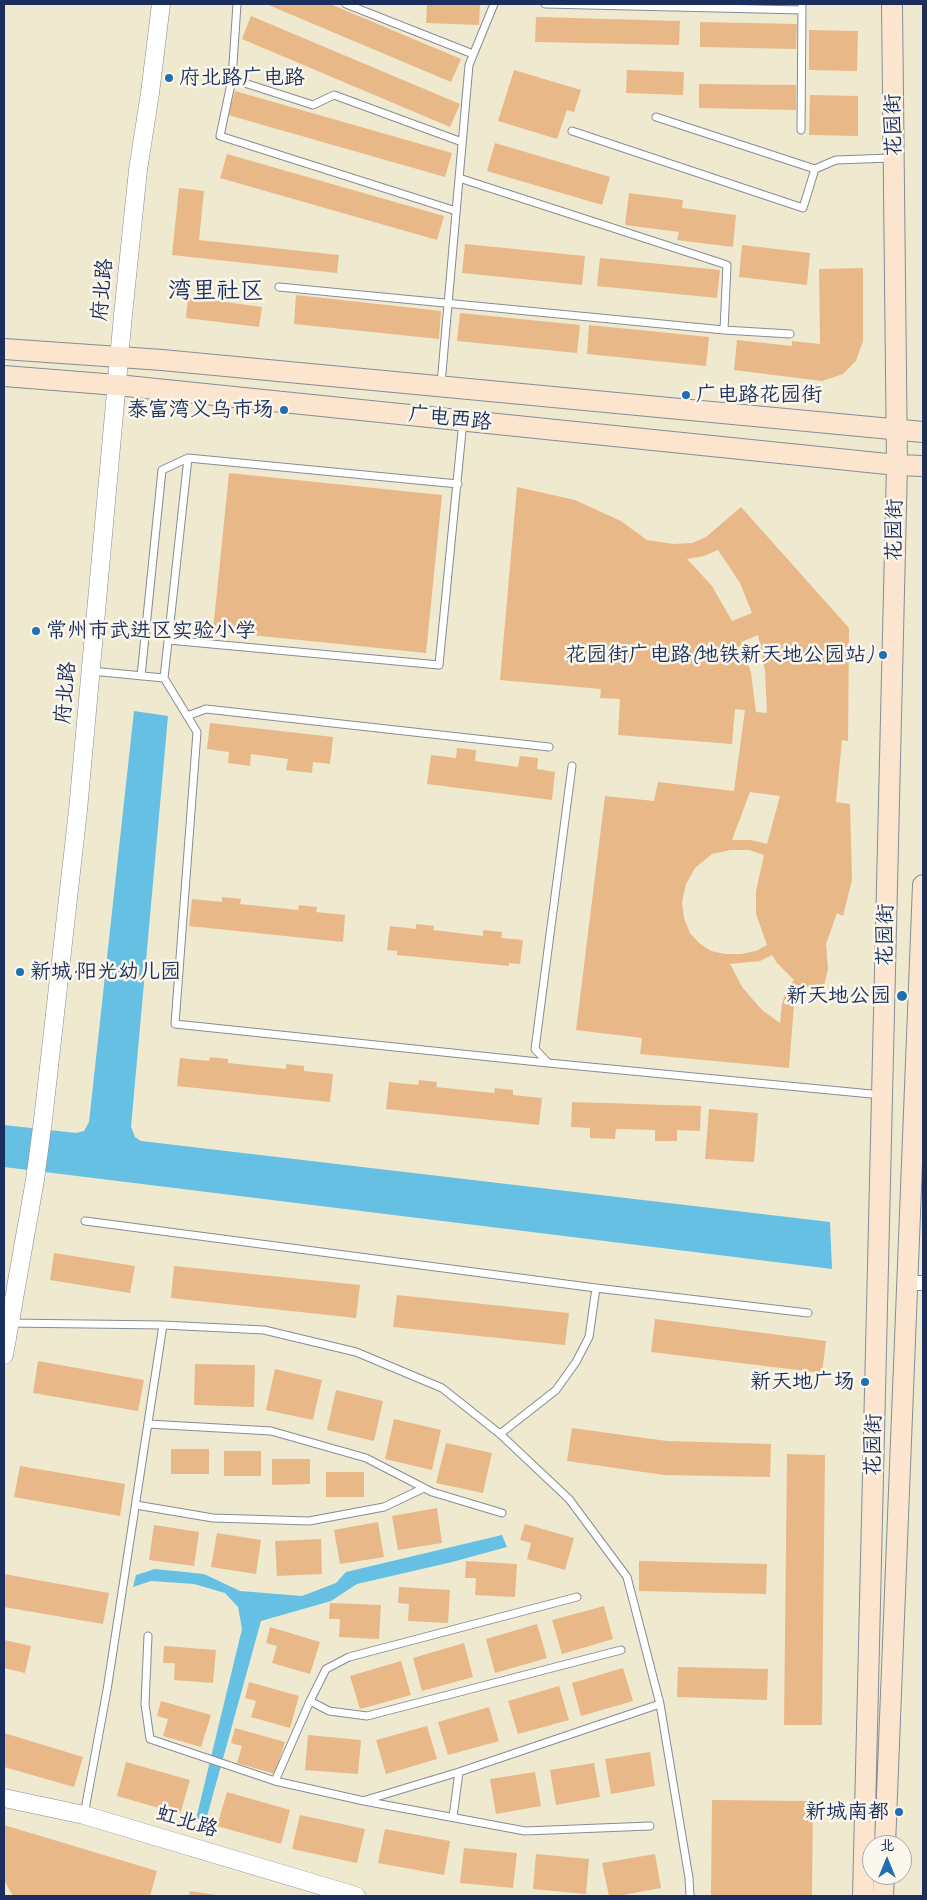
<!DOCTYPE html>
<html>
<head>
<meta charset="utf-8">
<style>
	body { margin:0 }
	#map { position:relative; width:927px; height:1900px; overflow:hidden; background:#efe9cf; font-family:Caveat,"LXGW WenKai TC",sans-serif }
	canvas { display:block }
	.frame { position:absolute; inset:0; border:5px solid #1b2f5e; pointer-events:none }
	.north { position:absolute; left:862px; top:1835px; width:50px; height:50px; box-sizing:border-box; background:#fbf7ec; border:1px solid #a1a7b3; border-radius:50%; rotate:0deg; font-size:14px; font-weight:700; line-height:20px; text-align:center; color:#1b2f5e }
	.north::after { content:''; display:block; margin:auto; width:18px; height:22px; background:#1f6fb2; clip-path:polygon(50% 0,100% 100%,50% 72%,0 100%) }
</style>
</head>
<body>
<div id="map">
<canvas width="927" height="1900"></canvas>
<div class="frame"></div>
<div class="north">北</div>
</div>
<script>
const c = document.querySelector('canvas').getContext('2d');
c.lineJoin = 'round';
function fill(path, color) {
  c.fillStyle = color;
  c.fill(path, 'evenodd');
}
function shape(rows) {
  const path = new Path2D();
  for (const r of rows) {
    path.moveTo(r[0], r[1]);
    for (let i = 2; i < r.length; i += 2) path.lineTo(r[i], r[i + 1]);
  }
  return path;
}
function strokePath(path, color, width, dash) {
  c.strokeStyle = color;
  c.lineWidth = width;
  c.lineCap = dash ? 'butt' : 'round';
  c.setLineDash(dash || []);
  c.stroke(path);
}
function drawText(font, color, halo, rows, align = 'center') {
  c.font = font + ' Caveat,"LXGW WenKai TC",sans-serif';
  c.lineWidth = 5;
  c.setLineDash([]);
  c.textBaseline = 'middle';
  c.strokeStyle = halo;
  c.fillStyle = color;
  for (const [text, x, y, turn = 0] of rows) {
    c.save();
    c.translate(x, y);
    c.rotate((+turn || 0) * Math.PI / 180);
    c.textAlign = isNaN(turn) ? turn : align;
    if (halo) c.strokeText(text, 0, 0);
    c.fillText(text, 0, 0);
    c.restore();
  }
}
fill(shape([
	[134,711,168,716,131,1127,135,1137,141,1141,830,1222,832,1269,4,1167,4,1125,76,1133,84,1131,89,1122],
	[502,1535,507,1547,452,1562,357,1584,331,1601,261,1621,206,1820,196,1819,242,1629,238,1607,225,1593,194,1584,151,1581,133,1587,136,1575,155,1569,204,1574,240,1591,302,1596,336,1583,346,1572]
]), '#66c0e4');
fill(shape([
	[266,4,330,4,461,59,451,82],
	[427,4,480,4,479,25,426,23],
	[251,16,460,104,450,127,242,39],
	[536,17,680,21,679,45,535,42],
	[700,22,797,24,796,49,700,47],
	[809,30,858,31,857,71,809,70],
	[514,70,581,90,574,112,567,110,557,139,498,121],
	[627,70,684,72,683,95,626,93],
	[699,84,796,85,796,110,699,108],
	[235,91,452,153,445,177,228,115],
	[810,95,858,96,858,136,809,135],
	[495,143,610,177,602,205,487,171],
	[227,154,444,216,437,240,220,178],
	[179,188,204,191,199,240,339,255,337,273,172,255],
	[629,193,683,200,682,208,736,215,733,247,677,240,679,232,625,225],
	[465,244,585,256,582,285,462,273],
	[742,245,810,253,807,285,739,277],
	[600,258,720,270,717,298,597,286],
	[863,268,863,341,856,361,843,374,822,381,734,370,737,340,792,346,792,341,820,344,819,269],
	[296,295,441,311,439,339,294,324],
	[188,297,262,307,259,327,186,318],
	[460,313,580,325,577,353,457,341],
	[589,325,709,337,706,366,587,354],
	[229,473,442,495,426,653,213,631],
	[517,487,575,500,621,521,647,540,673,544,692,543,706,537,741,507,849,628,848,741,842,740,836,802,850,804,852,880,843,916,837,913,826,944,828,969,822,994,805,986,799,993,794,1005,789,1068,640,1054,642,1038,576,1030,605,796,654,801,658,782,734,791,745,710,735,709,732,744,618,735,620,699,600,698,601,689,500,680],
	[718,550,740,583,752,613,732,621,712,586,687,559,704,556],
	[758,635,765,671,767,713,756,712,751,673,741,642],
	[750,792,780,796,767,844,751,840,732,840],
	[731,850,749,850,764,855,756,891,756,914,767,945,756,951,741,954,725,954,711,951,699,943,690,933,684,918,682,902,686,884,695,868,712,854],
	[772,955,777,963,794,980,787,988,782,1004,780,1023,762,1010,742,987,730,964,760,961],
	[210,723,333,737,330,764,313,762,312,773,286,770,288,759,251,754,250,766,228,763,229,752,207,749],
	[457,748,476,750,475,761,518,767,520,756,538,758,537,769,555,772,552,800,427,784,431,755,456,758],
	[222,897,241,899,240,904,298,910,299,905,317,907,316,912,345,915,343,942,189,926,192,899,222,902],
	[416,924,434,926,433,930,483,936,483,930,502,932,501,938,523,940,520,964,509,963,509,966,397,955,397,951,387,950,390,926,416,929],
	[210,1057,228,1059,228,1063,286,1069,286,1064,304,1066,304,1071,333,1074,330,1102,177,1086,180,1058,209,1061],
	[419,1080,437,1082,436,1087,494,1093,495,1088,513,1090,513,1095,542,1098,539,1125,386,1109,389,1082,418,1085],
	[572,1102,701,1106,700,1131,677,1130,677,1141,655,1141,655,1130,616,1129,615,1139,590,1138,590,1128,571,1127],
	[709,1109,758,1113,754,1162,705,1159],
	[54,1253,135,1266,130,1293,50,1280],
	[174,1266,360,1285,356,1318,171,1298],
	[397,1295,569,1313,565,1345,393,1327],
	[655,1319,826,1341,822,1373,651,1352],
	[38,1361,144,1380,138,1411,33,1393],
	[195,1364,255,1365,254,1407,194,1405],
	[275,1369,322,1380,313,1420,266,1410],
	[336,1390,383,1401,374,1441,327,1430],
	[394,1419,441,1430,432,1470,385,1459],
	[572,1428,667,1441,771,1444,770,1477,664,1475,567,1461],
	[446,1443,492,1453,483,1493,436,1483],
	[171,1449,209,1449,209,1474,171,1474],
	[224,1451,261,1451,261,1476,224,1476],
	[787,1454,825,1455,822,1725,784,1725],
	[272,1459,310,1459,310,1484,272,1485],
	[20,1466,125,1484,120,1516,14,1497],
	[326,1472,364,1472,364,1497,326,1497],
	[437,1508,442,1543,398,1550,392,1516],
	[378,1522,384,1557,340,1564,334,1530],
	[525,1524,574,1538,565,1570,527,1559,531,1543,520,1540],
	[154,1525,199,1532,194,1566,149,1560],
	[217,1533,261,1540,256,1574,211,1567],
	[321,1539,322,1574,277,1576,275,1541],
	[466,1561,517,1564,515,1597,475,1595,476,1578,465,1578],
	[639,1561,767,1564,766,1594,639,1591],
	[4,1574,109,1593,103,1624,4,1607],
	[399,1587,450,1590,448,1623,408,1621,409,1604,398,1603],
	[330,1603,381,1605,379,1639,339,1637,340,1619,329,1619],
	[604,1606,613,1639,562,1654,552,1620],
	[537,1624,547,1658,495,1673,486,1639],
	[270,1627,320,1642,310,1674,272,1663,277,1646,266,1643],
	[4,1640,31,1646,25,1673,4,1668],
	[464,1643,473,1677,422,1691,413,1658],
	[164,1646,216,1650,213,1683,174,1680,175,1663,163,1663],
	[401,1661,411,1695,360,1709,350,1676],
	[678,1667,768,1669,767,1700,677,1697],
	[623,1668,633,1701,581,1716,572,1683],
	[249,1682,299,1696,290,1728,251,1717,256,1701,245,1698],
	[559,1686,569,1720,518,1734,508,1701],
	[161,1701,211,1715,201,1747,163,1736,168,1719,157,1716],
	[489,1707,499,1741,448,1755,438,1722],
	[427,1726,437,1759,386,1774,376,1740],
	[235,1728,285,1742,275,1774,237,1763,242,1746,231,1743],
	[4,1733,83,1757,74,1787,4,1767],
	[308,1735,361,1740,358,1774,305,1770],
	[650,1752,655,1786,611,1794,605,1759],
	[126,1762,190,1780,180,1814,117,1796],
	[594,1763,600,1797,556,1805,550,1770],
	[535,1772,541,1806,496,1814,490,1779],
	[227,1792,290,1810,281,1844,217,1826],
	[712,1800,813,1801,812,1896,711,1896],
	[300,1815,365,1829,357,1863,292,1849],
	[4,1825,157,1871,150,1896,13,1896,4,1880],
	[385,1829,450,1841,444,1875,378,1863],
	[464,1848,517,1853,513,1888,460,1883],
	[536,1854,589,1859,586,1894,533,1889],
	[655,1854,661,1888,618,1896,609,1896,602,1863],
	[190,1891,216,1895,216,1896,189,1896]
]), '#e9b888');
const service = shape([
	[237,4,232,79,220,136,456,211],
	[346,4,473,54],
	[545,4,802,10],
	[232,79,313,105,334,95,462,142],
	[656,117,815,169,836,160,891,158],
	[801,130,802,4],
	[572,131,803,208,815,169],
	[459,178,727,265,724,330],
	[279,287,724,330,790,334],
	[441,384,469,65,494,4],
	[168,640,439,665,463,421],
	[91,671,164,678,188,458],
	[141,676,162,470,188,458,458,484],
	[164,678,197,732,175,1024,548,1063],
	[187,716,206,709,549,747],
	[572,766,535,1049,548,1063,882,1095],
	[85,1221,596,1288,808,1313],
	[9,1323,163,1325,264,1330,356,1352,442,1388,500,1434,569,1499,627,1577,660,1704,689,1878,690,1896],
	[148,1424,271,1431,366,1458,432,1492,502,1513],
	[500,1434,556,1390,576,1362,589,1337,596,1288],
	[136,1505,213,1518,309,1521,384,1507,424,1488],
	[148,1636,145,1704,150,1739,275,1781,364,1801,525,1831,650,1826],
	[310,1701,329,1711,367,1716,621,1650],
	[275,1781,310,1701,326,1669,349,1657,577,1597],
	[366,1800,459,1772,660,1704],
	[84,1815,107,1690,163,1325],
	[453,1817,459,1772]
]);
const minor = shape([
	[908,1283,923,1283]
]);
const tertiary = shape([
	[4,1355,35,1180,43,1120,78,810,123,315,138,170,150,93,161,4],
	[4,1798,84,1815,356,1896]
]);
const secondary = shape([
	[4,349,162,360,923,432],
	[4,376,117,385,897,465,923,466],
	[885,1845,923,885],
	[863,1896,897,465,892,4],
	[883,1896,884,1875]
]);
strokePath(service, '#858c96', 9);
strokePath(minor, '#858c96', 16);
strokePath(tertiary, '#858c96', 19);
strokePath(secondary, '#858c96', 22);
strokePath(service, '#fff', 7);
strokePath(minor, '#fff', 14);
strokePath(tertiary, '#fff', 18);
strokePath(secondary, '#fbe5cf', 20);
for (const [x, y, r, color] of [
	[169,78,5,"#1f6fb2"],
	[686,395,5,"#1f6fb2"],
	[284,410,5,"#1f6fb2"],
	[36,631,5,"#1f6fb2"],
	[883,655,5,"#1f6fb2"],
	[20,972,5,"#1f6fb2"],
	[902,996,6,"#1f6fb2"],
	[865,1382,5,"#1f6fb2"],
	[899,1812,5,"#1f6fb2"]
]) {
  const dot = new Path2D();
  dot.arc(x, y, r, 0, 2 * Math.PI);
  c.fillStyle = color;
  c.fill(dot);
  strokePath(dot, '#fbf7ec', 2);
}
drawText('21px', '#1b2f5e', '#fbf7ec', [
	["府北路广电路",179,78,"left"],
	["广电路花园街",696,395,"left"],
	["泰富湾义乌市场",274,410],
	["常州市武进区实验小学",46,631,"left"],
	["花园街广电路(地铁新天地公园站)",873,655],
	["新城·阳光幼儿园",30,972,"left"],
	["新天地公园",891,996],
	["新天地广场",855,1382],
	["新城南都",889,1812]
], 'right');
drawText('21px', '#1b2f5e', '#fbf7ec', [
	["花园街",894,125,-91],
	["府北路",103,290,-85],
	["广电西路",450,419,6],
	["花园街",895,530,-89],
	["府北路",66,693,-85],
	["花园街",886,935,-89],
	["花园街",874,1445,-89],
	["虹北路",187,1822,17]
]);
drawText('24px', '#1b2f5e', '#fbf7ec', [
	["湾里社区",216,292]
]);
</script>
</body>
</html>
